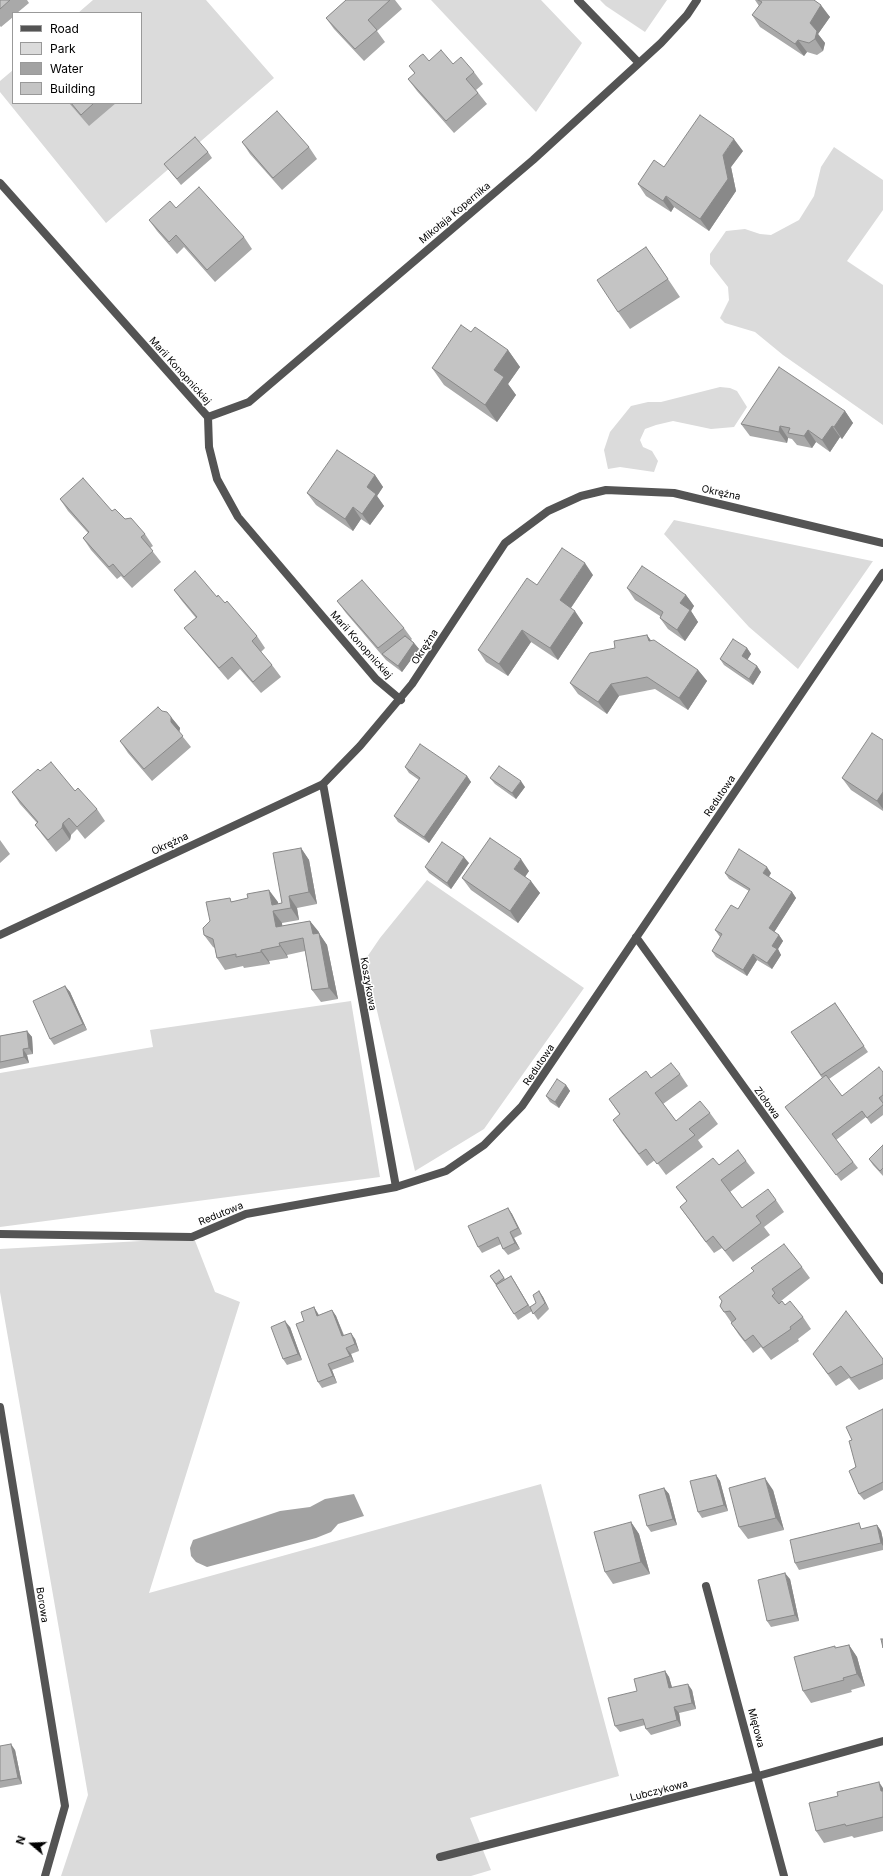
<!DOCTYPE html>
<html>
<head>
<meta charset="utf-8">
<style>
	body { margin:0 }
	#map { position:relative; width:883px; height:1876px; overflow:hidden; background:#fff; font-family:Inter,sans-serif }
	canvas { display:block }
	.legend { position:absolute; left:12px; top:12px; width:130px; height:92px; box-sizing:border-box; background:#fff; border:1px solid #999; margin:0; padding:5px 7px; list-style:none; font-size:12px; color:#000 }
	.legend li { display:flex; align-items:center; gap:8px; height:20px }
	.legend b { width:20px; border:1px solid #999 }
	.north { position:absolute; left:12px; top:1824px; width:40px; height:40px; -webkit-text-stroke:3px #fff; paint-order:stroke; rotate:289deg; font-size:11px; font-weight:700; line-height:16px; text-align:center; color:#000 }
	.north::after { content:''; display:block; margin:auto; width:14px; height:18px; background:#000; clip-path:polygon(50% 0,100% 100%,50% 72%,0 100%) }
</style>
</head>
<body>
<div id="map">
<canvas width="883" height="1876"></canvas>
<ul class="legend">
<li><b style="height:5px;background:#545454"></b>Road</li>
<li><b style="height:11px;background:#dbdbdb"></b>Park</li>
<li><b style="height:11px;background:#a2a2a2"></b>Water</li>
<li><b style="height:11px;background:#c4c4c4"></b>Building</li>
</ul>
<div class="north">N</div>
</div>
<script>
const c = document.querySelector('canvas').getContext('2d');
c.lineJoin = 'round';
function fill(path, color) {
  c.fillStyle = color;
  c.fill(path, 'evenodd');
}
function shape(rows) {
  const path = new Path2D();
  for (const r of rows) {
    path.moveTo(r[0], r[1]);
    for (let i = 2; i < r.length; i += 2) path.lineTo(r[i], r[i + 1]);
  }
  return path;
}
function strokePath(path, color, width, dash) {
  c.strokeStyle = color;
  c.lineWidth = width;
  c.lineCap = dash ? 'butt' : 'round';
  c.setLineDash(dash || []);
  c.stroke(path);
}
function drawText(font, color, halo, rows, align = 'center') {
  c.font = font + ' Inter,sans-serif';
  c.lineWidth = 3;
  c.setLineDash([]);
  c.textBaseline = 'middle';
  c.strokeStyle = halo;
  c.fillStyle = color;
  for (const [text, x, y, turn = 0] of rows) {
    c.save();
    c.translate(x, y);
    c.rotate((+turn || 0) * Math.PI / 180);
    c.textAlign = isNaN(turn) ? turn : align;
    if (halo) c.strokeText(text, 0, 0);
    c.fillText(text, 0, 0);
    c.restore();
  }
}
fill(shape([
	[93,0,206,0,274,78,106,223,0,92,0,81,13,70,13,103,141,103,141,13,78,13],
	[431,0,541,0,582,43,536,112],
	[600,0,667,0,645,32,606,6],
	[834,147,883,180,883,210,847,261,883,285,883,425,783,355,755,332,725,323,720,318,729,300,728,287,710,264,710,254,726,231,745,229,760,234,771,235,799,220,814,196,821,167],
	[720,387,730,388,737,391,747,407,734,427,711,429,673,421,656,425,645,429,640,440,643,447,652,451,658,461,654,472,620,467,608,469,604,450,610,432,631,406,648,402,661,402],
	[674,520,872,561,873,561,798,669,749,627,664,534],
	[427,880,584,988,484,1129,415,1171,365,960,380,938],
	[351,1001,380,1177,0,1227,0,1073,153,1047,150,1030],
	[194,1238,215,1292,240,1302,149,1593,541,1484,619,1776,470,1818,491,1870,471,1876,61,1876,88,1795,0,1292,0,1249]
]), '#dbdbdb');
fill(shape([
	[354,1494,364,1516,338,1524,331,1532,316,1538,207,1567,196,1562,191,1556,190,1548,193,1540,280,1511,310,1507,325,1499]
]), '#a2a2a2');
strokePath(shape([
	[578,0,638,62],
	[0,183,208,417,209,447,217,479,238,517,376,679,401,700],
	[208,417,249,402,533,160,661,43,687,15,697,0],
	[323,784,396,1187],
	[0,935,323,784,360,746,412,684,505,543,548,511,581,496,606,490,674,493,883,543],
	[636,937,883,1280],
	[0,1234,192,1237,246,1214,396,1187,446,1171,484,1145,522,1106,883,573],
	[0,1407,65,1806,45,1876],
	[706,1586,784,1876],
	[440,1857,758,1776,883,1741]
]), '#545454', 8);
fill(shape([
	[0,0,27,0,29,3,17,13,13,13,13,17,1,27,0,26],
	[346,0,395,0,402,9,377,31,385,42,364,61,334,29,326,18],
	[755,0,814,0,830,17,818,34,825,43,823,51,817,55,807,52,804,56,760,27,752,15,759,6],
	[429,61,453,64,474,72,483,84,476,90,487,104,454,133,417,91,408,79,415,74,409,66],
	[69,103,116,103,89,126],
	[242,142,309,147,317,159,282,190,250,154],
	[743,151,731,167,736,191,709,231,674,207,671,212,646,196,638,184,664,167],
	[208,152,212,158,181,185,164,164],
	[176,208,244,237,252,249,215,282,184,247,177,254,157,231,149,220],
	[658,264,680,297,630,329,618,312],
	[471,332,508,350,520,367,508,384,516,395,497,422,444,385,432,368],
	[845,411,853,423,842,439,840,437,830,452,816,442,812,448,797,445,792,439,788,438,787,443,750,436,741,424],
	[375,475,383,487,377,496,384,506,370,525,361,519,353,531,316,505,307,493],
	[60,499,112,511,125,519,145,534,153,546,150,548,161,562,132,588,121,576,117,579,91,550,83,538,88,533,68,511],
	[593,575,571,608,583,623,558,660,531,642,508,676,486,662,478,650,537,585],
	[627,588,686,595,694,606,691,611,698,622,685,641,668,629,660,618,660,616,635,600],
	[174,590,217,597,225,603,257,636,265,648,261,652,272,665,281,677,261,693,240,669,228,680,193,639,184,628,196,618,182,601],
	[337,601,404,628,412,639,411,640,414,643,419,649,402,672,386,660,346,613],
	[647,635,651,641,698,670,707,681,688,710,655,689,619,696,607,714,578,694,570,683,615,648],
	[747,648,751,654,747,660,757,666,761,672,753,685,724,665,720,659],
	[162,711,171,717,180,728,179,732,191,747,152,781,128,753,120,741],
	[883,740,883,811,851,790,842,778],
	[405,767,467,776,471,782,429,843,398,822,394,816,419,780,409,773],
	[40,771,75,791,97,809,105,821,85,839,77,829,71,835,70,840,56,852,44,837,35,825,37,823,20,804,12,792],
	[490,778,525,787,516,799,495,784],
	[0,840,10,854,0,863],
	[301,848,309,860,317,904,297,908,299,920,282,923,282,926,310,921,327,945,338,999,321,1002,312,990,305,951,287,955,288,958,269,961,270,964,244,968,243,966,225,970,217,958,215,948,213,947,204,935,232,901,278,902,278,904,282,903],
	[469,863,451,889,429,873,425,867],
	[529,871,525,876,540,893,518,923,471,890,462,878],
	[725,873,771,873,769,877,792,892,796,898,774,932,779,935,783,941,778,949,781,955,772,969,757,960,747,976,716,957,712,951,720,937,715,930,738,909,749,891,729,879],
	[65,986,70,992,87,1030,54,1045,50,1039],
	[835,1003,868,1052,829,1079,842,1096,883,1072,883,1115,871,1124,866,1117,836,1140,858,1168,841,1181,785,1107,822,1078,791,1032],
	[27,1031,32,1037,33,1054,27,1055,29,1063,0,1069,0,1036],
	[680,1074,688,1086,663,1104,676,1121,710,1113,718,1124,698,1140,703,1147,666,1175,655,1160,647,1166,621,1132,613,1120,620,1115,609,1099,651,1078],
	[566,1085,570,1091,559,1108,550,1102,546,1096],
	[883,1145,883,1176,873,1165,869,1159],
	[738,1150,755,1173,730,1192,742,1208,776,1200,784,1212,764,1227,770,1235,733,1262,722,1248,714,1253,701,1236,680,1207,687,1202,676,1187,719,1165],
	[508,1208,512,1214,522,1234,514,1238,520,1249,508,1255,503,1249,501,1244,482,1253,478,1247],
	[802,1267,810,1278,781,1301,785,1305,803,1317,811,1329,798,1339,799,1341,771,1360,761,1347,753,1353,739,1335,731,1323,731,1322,720,1306,722,1301,719,1297],
	[499,1270,505,1279,511,1276,530,1307,536,1303,539,1291,543,1297,549,1309,538,1320,532,1311,518,1320,490,1276],
	[314,1307,319,1315,332,1310,336,1316,344,1335,355,1339,359,1351,351,1354,354,1362,332,1370,337,1383,322,1388,318,1382,304,1321],
	[290,1327,302,1360,287,1365,283,1359],
	[813,1354,883,1359,883,1379,859,1390,849,1378,836,1386],
	[883,1409,883,1490,864,1500,859,1494,852,1440],
	[716,1475,720,1481,728,1511,702,1518,698,1512],
	[664,1488,669,1494,677,1525,651,1532,647,1526],
	[773,1490,784,1530,748,1539,739,1527],
	[631,1522,639,1534,650,1574,613,1584,605,1572],
	[877,1525,881,1531,883,1540,883,1550,799,1570,795,1563,863,1529],
	[790,1579,799,1621,771,1627,767,1621],
	[849,1645,857,1657,865,1686,851,1690,852,1692,811,1703,803,1691,836,1648],
	[665,1671,669,1677,672,1688,692,1690,696,1709,679,1713,681,1726,651,1735,646,1729,645,1725,620,1732,615,1726,637,1691],
	[0,1746,15,1750,22,1784,0,1788],
	[883,1788,883,1831,854,1838,852,1836,824,1843,816,1831]
]), '#a9a9a9');
fill(shape([
	[821,5,830,17,818,34,825,43,823,51,815,39,810,23],
	[798,40,807,52,804,56,795,44],
	[734,139,743,151,731,167,736,191,709,231,700,219,723,155],
	[666,196,674,207,671,212,663,201],
	[508,350,520,367,508,384,516,395,497,422,485,405,494,370],
	[845,411,853,423,842,439,834,427],
	[780,426,788,438,787,443,779,432],
	[832,426,840,437,830,452,822,440],
	[808,430,816,442,812,448,804,436],
	[375,475,383,487,377,496,384,506,370,525,362,514,367,487],
	[353,507,361,519,353,531,345,519],
	[585,563,593,575,568,612,560,600],
	[686,595,694,606,691,611,698,622,685,641,677,630,680,603],
	[575,611,583,623,558,660,550,648],
	[522,630,531,642,508,676,499,664],
	[647,635,655,646,649,641],
	[414,643,419,649,402,672,398,666],
	[747,648,751,654,746,662,742,656],
	[757,666,761,672,753,685,749,679],
	[698,670,707,681,688,710,679,698],
	[611,684,619,696,607,714,598,702],
	[171,717,180,728,179,734,171,722],
	[467,776,471,782,429,843,424,837],
	[521,781,525,787,516,799,512,793],
	[883,792,883,809,877,801],
	[63,823,71,835,70,840,62,828],
	[301,848,309,860,317,904,309,892],
	[464,857,469,863,451,889,447,883],
	[521,859,529,871,523,880,514,869],
	[767,867,771,873,767,879,763,873],
	[531,881,540,893,518,923,510,911],
	[269,890,278,902,279,910,272,905],
	[792,892,796,898,773,934,769,928],
	[289,896,297,908,299,920,291,908],
	[273,911,282,923,284,939,276,927],
	[310,921,319,932,321,946,313,934],
	[319,933,327,945,338,999,329,988],
	[779,935,783,941,778,949,781,955,772,969,767,963,772,946],
	[279,943,287,955,288,958,280,946],
	[261,950,269,961,270,964,261,952],
	[753,954,757,960,747,976,743,970],
	[65,986,70,992,87,1030,83,1024],
	[27,1031,32,1037,33,1054,29,1048],
	[23,1049,27,1055,29,1063,24,1057],
	[566,1085,570,1091,559,1108,555,1102],
	[508,1208,512,1214,522,1234,518,1228],
	[510,1232,514,1238,520,1249,515,1243],
	[511,1276,515,1282,532,1311,528,1305],
	[539,1291,543,1297,549,1309,545,1303],
	[314,1307,318,1314,321,1322,317,1316],
	[332,1310,336,1316,346,1342,342,1336],
	[285,1321,290,1327,302,1360,298,1354],
	[351,1333,355,1339,359,1351,355,1344],
	[346,1348,351,1354,354,1362,350,1356],
	[328,1364,332,1370,337,1383,333,1376],
	[716,1475,720,1481,728,1511,724,1505],
	[765,1478,773,1490,784,1530,776,1518],
	[664,1488,669,1494,677,1525,673,1519],
	[631,1522,639,1534,650,1574,641,1562],
	[877,1525,881,1531,883,1540,883,1546,881,1543],
	[785,1573,790,1579,799,1621,795,1615],
	[849,1645,857,1657,865,1686,857,1674],
	[665,1671,669,1677,674,1694,669,1688],
	[688,1684,692,1690,696,1709,692,1703],
	[674,1707,679,1713,681,1726,677,1720],
	[11,1744,15,1750,22,1784,18,1778],
	[879,1782,883,1788,883,1794,881,1791]
]), '#898989');
const building = shape([
	[0,0,10,0,0,9,0,0],
	[346,0,390,0,368,20,377,30,355,49,326,18,346,0],
	[758,0,814,0,821,5,810,23,817,31,815,39,809,43,798,40,795,44,752,15,762,2,758,0],
	[441,50,453,64,461,57,474,72,466,79,478,93,446,121,408,79,415,73,409,66,420,56,423,54,429,61,441,50],
	[71,103,94,103,81,115,71,103],
	[277,111,309,147,273,178,242,142,277,111],
	[700,115,734,139,723,155,728,179,700,219,666,196,663,201,638,184,654,160,664,167,700,115],
	[195,137,208,152,177,179,164,164,195,137],
	[199,187,244,237,207,270,176,235,169,242,149,220,170,201,176,208,199,187],
	[646,247,668,279,618,312,597,280,646,247],
	[461,325,471,332,475,327,508,350,494,370,504,377,485,405,432,368,461,325],
	[779,367,845,411,834,427,832,426,822,440,808,430,804,436,788,433,790,428,780,426,779,432,741,424,779,367],
	[337,450,375,475,367,487,376,494,362,514,353,507,345,519,307,493,337,450],
	[83,478,112,511,115,509,125,519,131,518,145,534,141,537,153,551,124,577,113,564,109,567,83,538,89,532,60,499,83,478],
	[562,548,585,563,560,600,575,611,550,648,522,630,499,664,478,650,527,578,537,585,562,548],
	[642,566,686,595,680,603,690,610,677,630,660,618,663,612,627,588,642,566],
	[195,571,217,597,218,595,225,603,227,601,257,636,252,641,272,665,253,682,232,657,219,668,184,628,197,617,174,590,195,571],
	[362,580,404,628,378,648,337,601,362,580],
	[647,635,649,641,654,640,698,670,679,698,647,677,611,684,598,702,570,683,590,653,615,648,614,641,647,635],
	[405,636,414,643,398,666,382,654,405,636],
	[733,639,747,648,742,656,757,666,749,679,720,659,733,639],
	[158,707,162,711,167,712,171,717,171,722,183,736,144,769,120,741,158,707],
	[872,733,883,740,883,792,877,801,842,778,872,733],
	[420,744,467,776,424,837,394,816,420,778,405,767,420,744],
	[51,762,75,791,78,788,97,809,77,827,69,818,63,823,62,828,48,840,35,825,38,822,12,792,38,769,40,771,51,762],
	[499,766,521,781,512,793,490,778,499,766],
	[490,838,521,859,514,869,531,881,510,911,462,878,490,838],
	[442,842,464,857,447,883,425,867,442,842],
	[301,848,309,892,289,896,291,908,273,911,276,927,310,921,313,934,319,933,329,988,312,990,303,938,279,943,280,946,261,950,261,952,236,957,236,954,217,958,213,939,204,935,203,928,210,921,206,902,230,898,231,902,248,898,247,894,269,890,272,905,282,903,273,853,301,848],
	[739,849,767,867,763,873,792,892,769,928,779,935,772,946,777,949,767,963,753,954,743,970,712,951,722,934,715,930,731,905,738,909,750,889,725,873,739,849],
	[65,986,83,1024,50,1039,33,1001,65,986],
	[835,1003,864,1046,821,1075,791,1032,835,1003],
	[27,1031,29,1048,23,1049,24,1057,0,1062,0,1036,27,1031],
	[671,1063,680,1074,655,1093,676,1121,700,1101,710,1113,689,1129,695,1135,657,1164,646,1149,639,1154,613,1120,620,1114,609,1099,646,1071,651,1078,671,1063],
	[879,1067,883,1072,883,1095,879,1098,883,1103,883,1105,867,1118,862,1111,832,1134,853,1162,836,1175,785,1107,826,1075,842,1096,879,1067],
	[557,1079,566,1085,555,1102,546,1096,557,1079],
	[883,1145,883,1168,880,1171,869,1159,883,1145],
	[738,1150,746,1161,721,1180,742,1208,768,1189,776,1200,756,1216,761,1223,725,1251,713,1236,706,1242,693,1224,680,1207,687,1201,676,1187,713,1158,719,1165,738,1150],
	[508,1208,518,1228,510,1232,515,1243,503,1249,498,1237,478,1247,468,1226,508,1208],
	[784,1244,802,1267,772,1289,775,1293,772,1296,779,1304,782,1301,785,1305,790,1301,803,1317,790,1327,791,1329,763,1348,753,1335,745,1341,731,1323,736,1319,730,1311,724,1312,720,1306,722,1301,719,1297,754,1271,751,1268,784,1244],
	[499,1270,504,1278,496,1284,490,1276,499,1270],
	[511,1276,528,1305,514,1314,496,1285,511,1276],
	[539,1291,545,1303,533,1314,530,1307,536,1303,533,1295,539,1291],
	[314,1307,317,1316,332,1310,342,1336,351,1333,355,1344,346,1348,350,1356,328,1364,333,1376,318,1382,296,1324,304,1321,301,1312,314,1307],
	[846,1311,883,1359,883,1364,851,1378,841,1366,828,1374,813,1354,846,1311],
	[285,1321,298,1354,283,1359,271,1327,285,1321],
	[883,1409,883,1482,859,1494,849,1471,856,1467,849,1441,852,1440,846,1427,883,1409],
	[716,1475,724,1505,698,1512,690,1481,716,1475],
	[765,1478,776,1518,739,1527,729,1488,765,1478],
	[664,1488,673,1519,647,1526,639,1495,664,1488],
	[631,1522,641,1562,605,1572,594,1532,631,1522],
	[859,1523,861,1529,877,1525,881,1543,795,1563,790,1540,859,1523],
	[785,1573,795,1615,767,1621,758,1580,785,1573],
	[881,1639,883,1639,883,1648,881,1639],
	[849,1645,857,1674,843,1678,844,1680,803,1691,794,1657,835,1646,835,1648,849,1645],
	[665,1671,669,1688,688,1684,692,1703,674,1707,677,1720,646,1729,643,1719,615,1726,608,1698,637,1691,634,1679,665,1671],
	[11,1744,18,1778,0,1781,0,1746,11,1744],
	[879,1782,881,1791,883,1791,883,1817,846,1826,845,1824,816,1831,809,1803,838,1796,837,1792,879,1782]
]);
fill(building, '#c4c4c4');
strokePath(building, '#898989', 1);
drawText('10px', '#000', '#fff', [
	["Mikołaja Kopernika",455,213,-40],
	["Marii Konopnickiej",180,371,48],
	["Okrężna",721,493,12],
	["Marii Konopnickiej",361,645,48],
	["Okrężna",425,647,-57],
	["Redutowa",720,796,-56],
	["Okrężna",170,844,-25],
	["Koszykowa",368,984,80],
	["Redutowa",539,1065,-56],
	["Ziołowa",767,1103,54],
	["Redutowa",221,1214,-22],
	["Borowa",42,1605,81],
	["Miętowa",756,1728,75],
	["Lubczykowa",659,1791,-14]
]);
</script>
</body>
</html>
